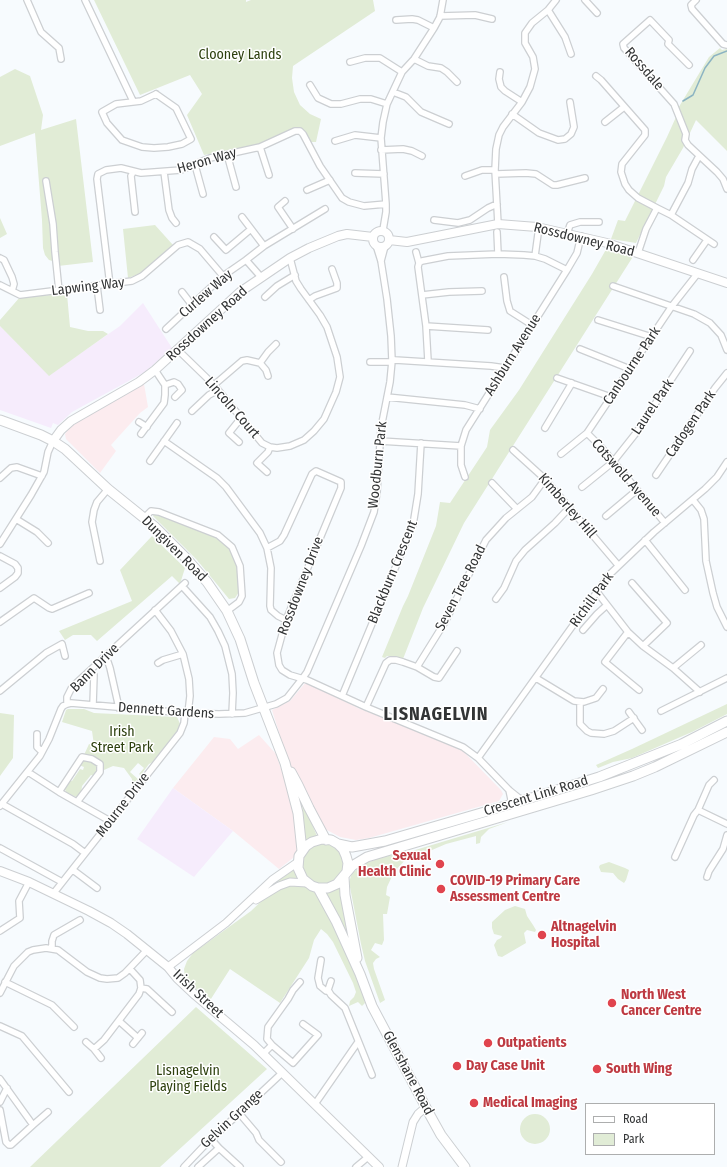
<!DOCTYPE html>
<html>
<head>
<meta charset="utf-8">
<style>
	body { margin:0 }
	#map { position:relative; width:727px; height:1167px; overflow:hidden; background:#f7fbfe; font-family:"Fira Sans Condensed",sans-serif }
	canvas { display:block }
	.legend { position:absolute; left:585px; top:1103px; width:130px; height:52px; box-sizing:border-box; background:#fff; border:1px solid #adaeae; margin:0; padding:5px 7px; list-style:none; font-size:12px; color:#323435 }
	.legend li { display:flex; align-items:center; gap:8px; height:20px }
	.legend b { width:20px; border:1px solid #adaeae }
</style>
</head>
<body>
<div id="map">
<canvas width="727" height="1167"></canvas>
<ul class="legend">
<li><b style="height:5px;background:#fff"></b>Road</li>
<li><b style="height:11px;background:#e1ecd6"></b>Park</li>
</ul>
</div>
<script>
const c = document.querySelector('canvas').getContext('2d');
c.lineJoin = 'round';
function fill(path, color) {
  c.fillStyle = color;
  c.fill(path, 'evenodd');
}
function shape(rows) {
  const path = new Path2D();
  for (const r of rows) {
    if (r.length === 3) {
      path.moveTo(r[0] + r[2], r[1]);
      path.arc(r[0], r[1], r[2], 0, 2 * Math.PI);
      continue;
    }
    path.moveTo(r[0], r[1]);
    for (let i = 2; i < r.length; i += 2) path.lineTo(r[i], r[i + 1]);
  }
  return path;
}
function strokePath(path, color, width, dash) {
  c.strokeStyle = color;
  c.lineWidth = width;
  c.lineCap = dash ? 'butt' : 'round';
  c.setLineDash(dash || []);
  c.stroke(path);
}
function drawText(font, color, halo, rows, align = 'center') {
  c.font = font + ' "Fira Sans Condensed",sans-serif';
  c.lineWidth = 3;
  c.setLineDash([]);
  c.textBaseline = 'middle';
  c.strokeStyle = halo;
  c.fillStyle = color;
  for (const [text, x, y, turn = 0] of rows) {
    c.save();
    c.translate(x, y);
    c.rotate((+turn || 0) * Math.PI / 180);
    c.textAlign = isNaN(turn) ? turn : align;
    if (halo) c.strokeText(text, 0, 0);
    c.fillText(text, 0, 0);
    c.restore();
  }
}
fill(shape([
	[144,384,148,407,140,413,111,445,116,451,100,473,66,439,65,434,70,427,94,412],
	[306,682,358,708,453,745,464,752,501,790,503,794,499,801,369,838,356,840,340,837,325,829,290,768,272,710,290,701],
	[259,735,276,754,294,808,297,852,293,858,279,869,233,831,173,788,214,737,230,739,238,749]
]), '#fcecef');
fill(shape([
	[143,303,172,348,145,372,72,412,58,425,53,423,51,428,0,410,0,326,49,375,120,326],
	[173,788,233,831,194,877,137,839]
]), '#f6ecfc');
fill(shape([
	[94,0,246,0,246,2,251,0,373,0,375,11,293,66,292,78,294,92,300,105,310,114,321,119,316,142,311,142,305,131,300,128,279,135,258,145,204,155,187,115,202,94,190,75,140,95],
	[720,48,722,50,727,49,727,151,696,120,683,148,666,177,664,186,636,243,611,239,618,220,625,221,667,137,676,117,677,110,709,57],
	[15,69,30,76,43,115,41,130,76,119,93,262,58,266,56,262,49,260,45,255,43,248,42,220,35,133,0,146,0,77],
	[0,218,7,234,0,238],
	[155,225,173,245,139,274,128,278,123,229],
	[608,246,634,255,464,523,423,608,403,659,392,656,387,656,385,658,382,657,403,606,408,596,436,526,440,502,450,503,487,447,490,430,519,390,592,274],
	[67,294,70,327,88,331,103,331,108,334,49,376,0,326,0,320,20,297],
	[154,514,216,537,228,547,234,557,238,568,239,592,235,598,229,599,197,560,153,516],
	[152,536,185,568,180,584,172,576,97,641,91,635,73,635,65,640,59,631,132,601,120,570],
	[727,704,727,714,692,732,632,758,613,762,598,768,596,765,632,749],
	[68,709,84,709,94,713,177,717,181,726,153,762,149,764,143,772,142,777,139,774,144,768,138,763,130,772,139,780,134,786,132,786,132,779,124,768,113,766,104,770,103,769,96,759,90,755,84,755,89,744,94,745,92,731,62,722,66,710],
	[0,713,14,715,13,758,0,776],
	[83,759,86,759,99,766,98,773,94,776,91,775,82,786,81,794,79,797,76,797,66,792,64,787,69,780,72,781,80,769,83,770,84,767,79,765],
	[302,801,317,836,304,841],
	[508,822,489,829,481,837,480,843,476,844,476,836,446,844,411,859,408,857,394,872,387,887,386,895,390,897,387,914,383,914,384,940,382,945,375,943,371,950,380,957,376,959,373,963,374,969,385,1000,380,1003,365,961,361,944,349,882,352,873,366,863,383,857,412,851],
	[323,864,20],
	[609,862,625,868,629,870,626,880,624,883,618,879,613,873,601,872,599,867,600,865],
	[295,869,298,878,288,880,273,887,272,885],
	[291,885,300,885,312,890,319,896,325,906,361,984,365,1003,362,1006,358,1002,349,1006,350,1001,354,997,356,992,353,983,333,942,327,934,321,929,314,940,309,958,280,1003,230,969,209,1002,194,987,189,985,185,979,184,969,187,961,193,953,251,911,269,894,279,889],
	[340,888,351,942,325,894],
	[515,906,525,909,527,916,533,925,536,930,535,932,527,930,524,933,526,943,502,957,498,956,494,945,497,940,501,938,502,936,494,934,492,928,492,922,505,910],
	[196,1007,267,1069,160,1167,30,1167],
	[535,1129,15]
]), '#e1ecd6');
strokePath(shape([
	[683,101,693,95,705,68,714,56,727,51]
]), '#8cb4c2', 1.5);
const minor = shape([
	[27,0,41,32,59,48,61,59],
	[85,0,133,101],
	[585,0,597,13],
	[696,0,691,5,692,9,723,44,727,45],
	[548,10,565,37,571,54],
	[440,17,440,16,475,15,492,19],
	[396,20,412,19,418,20,434,28],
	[414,59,428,66,441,68,447,72,457,82],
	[350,62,365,58,380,58,402,72],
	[689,65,668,44,669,40,650,20,623,44,624,48,674,104,686,134,685,140,688,145,717,172,723,179,727,189],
	[500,72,499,79,501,87,505,91,522,102],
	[596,76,601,80,645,130,645,135,622,164,621,172,625,184,629,190,638,198,657,208,646,229,638,253],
	[310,85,318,98,331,104,341,104,360,99,371,99,387,104],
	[393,92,406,97,421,112,449,124],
	[156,94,176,108,191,139,182,144,168,147,154,148,142,147,122,140,107,123,102,112,116,104,141,101,156,94],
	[512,114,539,133,558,140,565,139,571,134,574,127,570,102],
	[605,122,624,107],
	[335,141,355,135,381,138],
	[260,147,269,175],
	[381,150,403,149,412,151,422,156],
	[227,154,236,187],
	[195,165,203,194],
	[133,172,131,176,135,212],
	[164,172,169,210,172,218,176,223],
	[355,173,384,174],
	[496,174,526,173,536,174,553,185,557,185,585,178],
	[465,176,482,170,495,170],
	[46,181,53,224,55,252,59,291],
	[307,190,330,180],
	[285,201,278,207,293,229],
	[657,208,671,215,714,244],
	[671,215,688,183,692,169,699,156],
	[242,217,264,246],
	[434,220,458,223,470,220,488,208,497,204],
	[498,224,495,170,496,149,499,135,503,127,522,102,530,87,535,69,533,57,525,43,525,33,532,23,548,10,556,0],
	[383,230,386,212,386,204,381,138,383,122,387,104,402,72,414,59,434,28,440,17,443,0],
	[497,232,498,254],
	[567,234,570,225,580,222,599,222],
	[214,237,226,250,251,229],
	[416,252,419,263],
	[535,256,538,234],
	[0,258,4,260,12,277,14,284,12,291],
	[693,260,707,240],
	[381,261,385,246],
	[261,277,246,260,264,246,325,209],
	[504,277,507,301,510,311,532,325],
	[0,285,20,295,132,281,142,276,178,245,188,242,200,249,223,276],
	[110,285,97,179,98,174,106,170,121,168,141,173,181,170,210,158,260,147,295,131,300,131,303,134,320,166,342,198,349,202,364,206,386,204],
	[97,286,100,310],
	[613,286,694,314,710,323,721,335,727,350],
	[182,292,192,305],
	[422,295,449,292,482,291],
	[265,297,277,286,295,275],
	[309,300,315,296,337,288,337,283,332,269],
	[598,320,652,337],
	[426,326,488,330],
	[166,329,223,276,246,260],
	[580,349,630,369],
	[178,350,214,385,262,443,270,447,277,448,290,446,304,440,314,431,324,419,336,392,340,377,337,357,327,327,320,315,301,289,296,281,290,258],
	[428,361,426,326,418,267,419,263,422,261,448,256,498,254,524,255,535,256,545,259,567,270],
	[370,362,390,362,395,360,491,366,505,368],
	[260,363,268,352,276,344],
	[557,378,611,397],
	[165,385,174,382,178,384,182,390,175,397],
	[214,385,242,361,247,360,260,363,266,370,268,376],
	[387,397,465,405,480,409],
	[192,411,209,395,218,390],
	[139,422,147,427],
	[545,428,572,383],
	[587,433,602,448,665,523],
	[141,434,164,403,165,395,165,385,155,370],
	[164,441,217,478,226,487,260,533,267,548,271,568,270,606,271,610,278,616,286,620],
	[380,441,461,446],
	[239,442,229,433,241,418],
	[513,450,545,479,618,565],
	[561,454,587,433,672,306,698,273],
	[150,461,177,423],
	[267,472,257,463,268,452,270,447],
	[656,475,715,388,727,373],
	[465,477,461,465,461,446,466,430,567,270,577,253,581,236],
	[0,478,11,468,17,467,42,476],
	[492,483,517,509],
	[582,487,613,462,636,433,690,351],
	[693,500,701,510,704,519,706,561,713,593,717,607,727,627],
	[606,516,637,490],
	[144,518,151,511,159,512,218,535,232,547,240,566,242,596,239,602,227,611],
	[16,519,37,532,48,543],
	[645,540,685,590],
	[0,544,31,495,44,472,48,452,53,441],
	[267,548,280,541,284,535,312,474,316,471,341,482,341,488,286,620,277,653,279,665,282,670,290,675,307,680,366,707,463,747,478,758,509,790,519,798,525,800],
	[0,556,15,564,18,568,18,573,15,577,0,588],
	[100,561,92,522,94,510,97,502,108,489],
	[632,583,667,623,643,646],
	[182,586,210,617,218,631,225,646,232,674,233,693,232,714],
	[597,592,628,632,643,646,673,668,700,692],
	[496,599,504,588,516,561,525,550,555,523,569,508],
	[155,610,171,631,183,654,189,679,190,696,188,713],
	[0,622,34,598,49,608,52,609,89,593],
	[583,630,597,614,607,605],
	[628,632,605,662,639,690],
	[103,658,108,662,110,668,119,708],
	[158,663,163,660,183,654],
	[417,667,445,622,486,540,506,518,532,497,545,479],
	[673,668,701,645],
	[90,671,94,675,93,705],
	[536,678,574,701,584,702,596,698,603,689],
	[0,691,46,653,62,644,65,656],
	[342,696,413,525,418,494,421,443],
	[580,702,580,724,587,731,591,733,604,734,614,731,634,718],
	[67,704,67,697,72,687,185,583],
	[366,707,386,663,390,660,396,660,403,662,417,667,434,677,439,678,457,651],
	[661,711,727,678],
	[629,712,642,730],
	[37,734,37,747,42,752],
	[478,758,609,575,654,532,705,489,717,477,727,462],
	[28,772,59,792,110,821],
	[509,790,512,804,521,811],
	[59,792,82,757,92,759,100,764,100,772,77,802],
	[2,804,73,844,85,853],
	[0,806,40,756,49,739,61,709,63,706,67,704,71,703,185,713,219,714,245,713,276,704,287,698,302,679,307,672,361,546,374,512,377,492,381,428,390,382,392,361,391,336,387,299,381,261,376,245],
	[698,810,727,824],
	[0,848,62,882],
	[675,857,694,815,698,810,709,785,714,780],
	[73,870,97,888],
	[707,877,709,871,723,849,727,835],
	[53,894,180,733,184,723,185,713],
	[0,931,20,918,19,901,29,882],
	[52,948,52,941,54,935,80,920],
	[321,960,318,978,320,986,326,991,328,990,331,995,345,1008,372,1075],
	[5,982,52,1005,74,1027],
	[141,988,147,989,172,1012],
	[328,990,331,981],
	[0,993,14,966,28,952,33,950,46,948,58,950,87,972,100,978,107,979,118,978,125,973,147,950],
	[119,1021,138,1038],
	[0,1026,22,1036,69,1092],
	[86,1042,94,1049,101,1058],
	[133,1044,142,1033],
	[272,1045,293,1063,318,1035,303,1024],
	[94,1049,104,1040,139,994,141,988,140,980,130,969],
	[263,1054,272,1045,267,1039,268,1027,288,999,293,990,300,982],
	[0,1079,33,1125,11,1145,9,1145,6,1142,0,1110],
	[0,1102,7,1088],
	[315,1104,358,1042],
	[239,1113,256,1133,259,1140,281,1162],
	[33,1125,48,1112],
	[219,1148,240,1167],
	[184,1167,203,1147,282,1073],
	[198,1167,219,1148,211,1139],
	[356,1167,368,1157]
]);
const tertiary = shape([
	[256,900,279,886,290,882,307,883],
	[168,967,226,923,272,880,298,862],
	[402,1167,413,1122,418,1114,426,1107]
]);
const secondary = shape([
	[381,239,8],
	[389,240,407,242,498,224,537,227,607,243,727,283],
	[53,441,61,430,71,421,139,382,155,370,240,292,290,258,309,248,338,236,347,234,373,237],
	[0,871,29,882,89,911,111,923,127,934,168,967,177,978,195,995,254,1045,379,1167]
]);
const trunk = shape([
	[0,420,41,435,53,441,65,449,108,489,154,526,187,559,207,582,227,611,240,639,254,683,285,763,298,813,302,851],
	[291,772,298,785,309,808,326,840],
	[338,844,352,847,385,841,512,804,599,777,682,744,727,721],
	[347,871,348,863,346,856,343,849,338,844,331,840,322,839,312,842,306,846,299,856,298,868,303,879,312,886,318,888,328,888,337,884,352,866,367,857,591,790,633,776,655,767,727,732],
	[344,877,345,895,357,958],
	[318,888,336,921,360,974,372,1006,431,1117,441,1135,465,1167]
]);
strokePath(minor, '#cccfd2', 8);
strokePath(tertiary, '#cccfd2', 9);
strokePath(secondary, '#cccfd2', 10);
strokePath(trunk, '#cccfd2', 11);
strokePath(minor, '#fff', 5.5);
strokePath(tertiary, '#fff', 7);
strokePath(secondary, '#fff', 8);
strokePath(trunk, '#fff', 9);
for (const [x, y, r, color] of [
	[440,864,5,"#e0444e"],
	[441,889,5,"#e0444e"],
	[542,935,5,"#e0444e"],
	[612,1003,5,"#e0444e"],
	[488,1043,5,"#e0444e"],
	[457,1066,5,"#e0444e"],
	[597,1069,5,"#e0444e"],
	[474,1103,5,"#e0444e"]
]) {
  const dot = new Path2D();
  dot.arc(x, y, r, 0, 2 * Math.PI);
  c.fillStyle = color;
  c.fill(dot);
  strokePath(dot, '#fff', 1.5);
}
drawText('14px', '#2d400e', '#fff', [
	["Clooney Lands",240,55],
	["Irish",122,732],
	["Street Park",122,748],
	["Lisnagelvin",188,1071],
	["Playing Fields",188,1087]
]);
drawText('14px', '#323435', '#fff', [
	["Rossdale",644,69,49],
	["Heron Way",207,161,-16],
	["Rossdowney Road",584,240,14],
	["Lapwing Way",88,287,-7],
	["Curlew Way",206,294,-41],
	["Rossdowney Road",207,324,-42],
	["Ashburn Avenue",513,355,-58],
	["Canbourne Park",632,366,-56],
	["Laurel Park",653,407,-56],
	["Lincoln Court",232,408,49],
	["Cadogen Park",691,424,-56],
	["Woodburn Park",378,465,-84],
	["Cotswold Avenue",626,478,49],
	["Kimberley Hill",567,506,49],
	["Dungiven Road",174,549,45],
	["Blackburn Crescent",393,572,-68],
	["Rossdowney Drive",301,586,-69],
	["Seven Tree Road",461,588,-63],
	["Richill Park",592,600,-54],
	["Bann Drive",95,668,-45],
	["Dennett Gardens",166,711,4],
	["Crescent Link Road",536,796,-17],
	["Mourne Drive",123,805,-52],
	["Irish Street",198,994,43],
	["Glenshane Road",408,1073,62],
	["Gelvin Grange",232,1119,-43]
]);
drawText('bold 14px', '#be3a42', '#fff', [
	["Sexual",431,856,"right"],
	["Health Clinic",431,872,"right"],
	["COVID-19 Primary Care",450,881],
	["Assessment Centre",450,897],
	["Altnagelvin",551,927],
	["Hospital",551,943],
	["North West",621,995],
	["Cancer Centre",621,1011],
	["Outpatients",497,1043],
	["Day Case Unit",466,1066],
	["South Wing",606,1069],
	["Medical Imaging",483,1103]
], 'left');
c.letterSpacing = '1px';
drawText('bold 18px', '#323435', '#fff', [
	["LISNAGELVIN",436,715]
]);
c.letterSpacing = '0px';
</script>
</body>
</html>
